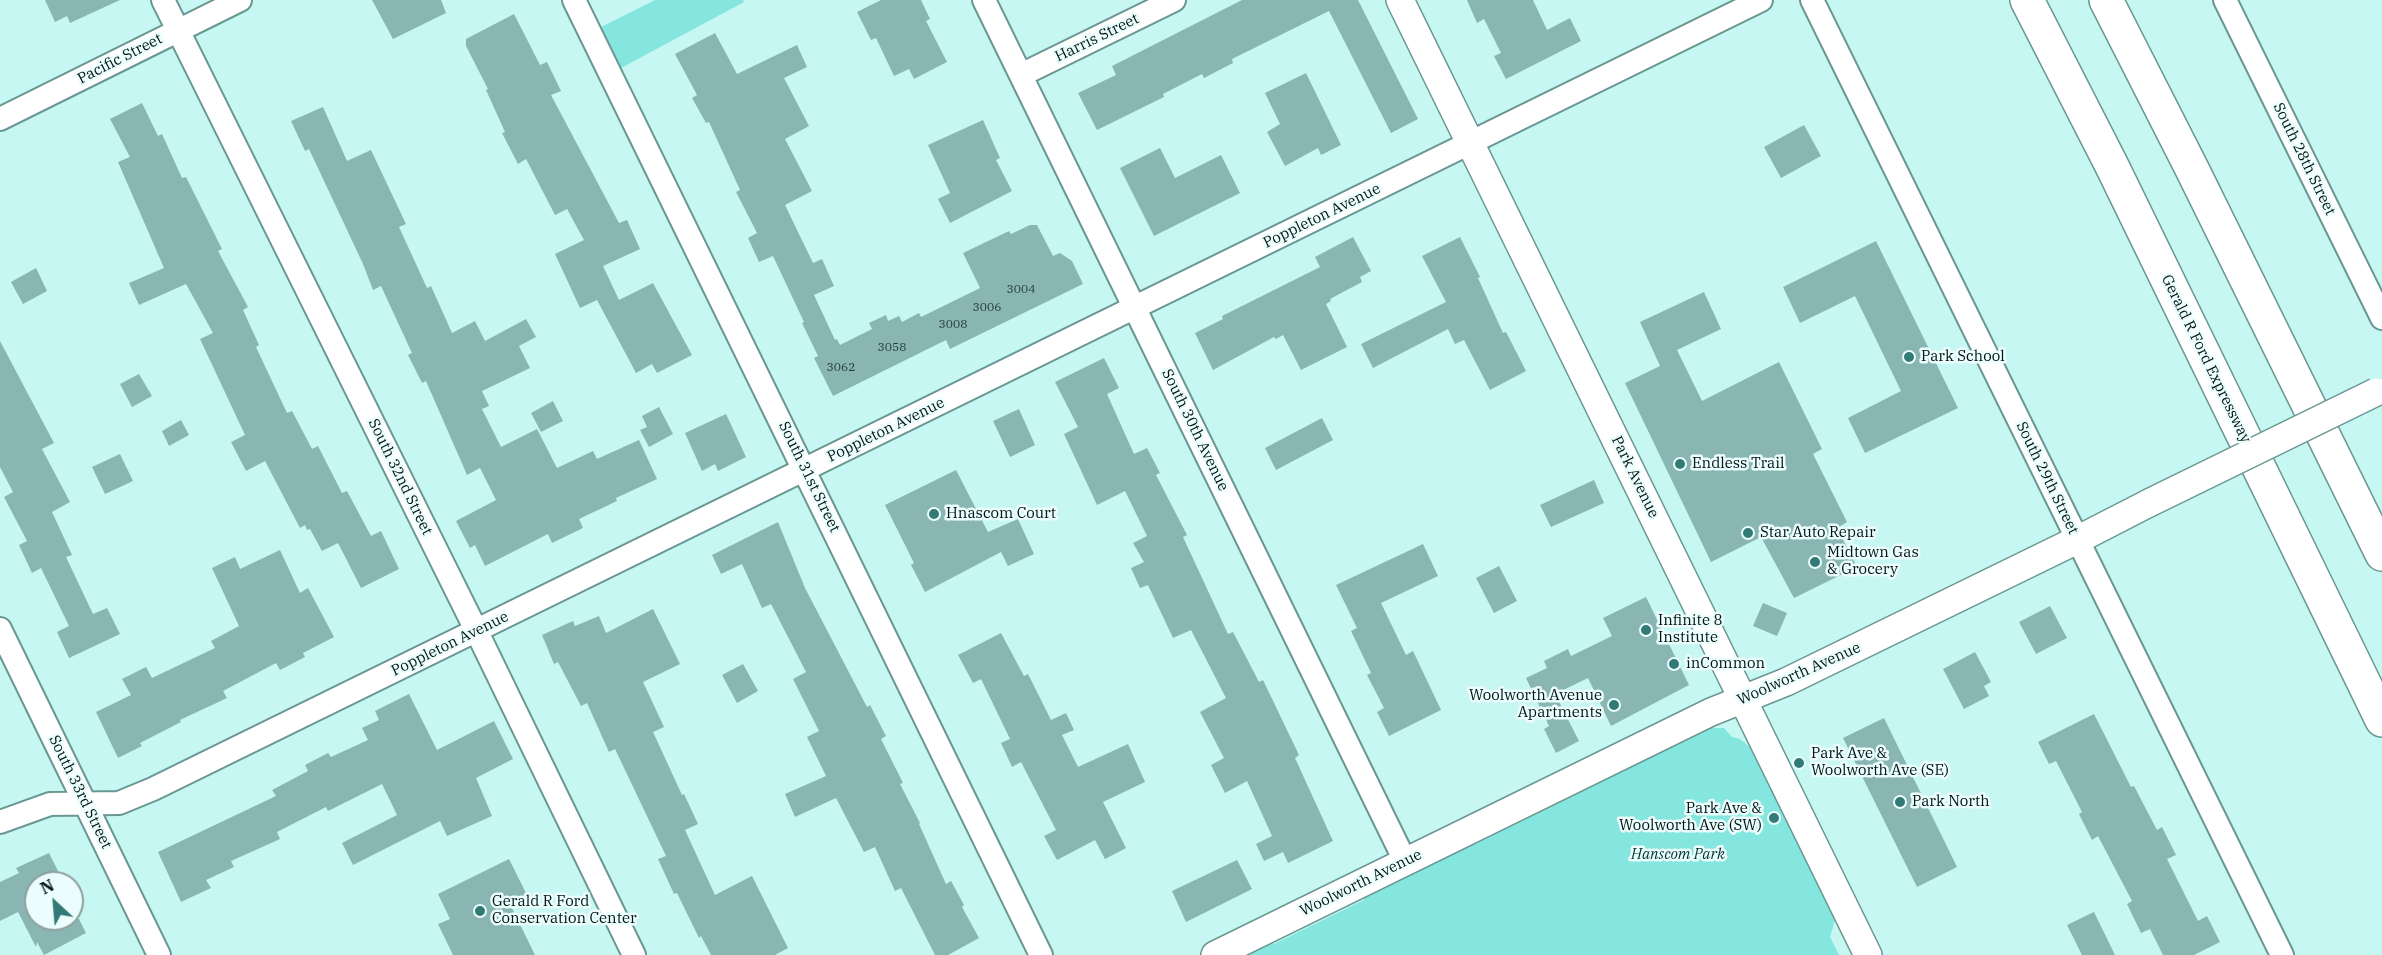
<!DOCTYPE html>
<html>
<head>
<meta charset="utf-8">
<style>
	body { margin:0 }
	#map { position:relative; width:2382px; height:955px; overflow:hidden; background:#c7f7f2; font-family:"IBM Plex Serif",serif }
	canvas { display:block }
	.north { position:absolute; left:24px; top:871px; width:60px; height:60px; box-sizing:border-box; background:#ebfdfc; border:2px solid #8ea09e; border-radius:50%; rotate:334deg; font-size:16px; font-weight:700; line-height:24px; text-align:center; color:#031412 }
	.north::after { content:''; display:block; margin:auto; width:21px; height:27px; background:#327a75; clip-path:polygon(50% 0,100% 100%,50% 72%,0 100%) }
</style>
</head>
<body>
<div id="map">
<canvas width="2382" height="955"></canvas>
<div class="north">N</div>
</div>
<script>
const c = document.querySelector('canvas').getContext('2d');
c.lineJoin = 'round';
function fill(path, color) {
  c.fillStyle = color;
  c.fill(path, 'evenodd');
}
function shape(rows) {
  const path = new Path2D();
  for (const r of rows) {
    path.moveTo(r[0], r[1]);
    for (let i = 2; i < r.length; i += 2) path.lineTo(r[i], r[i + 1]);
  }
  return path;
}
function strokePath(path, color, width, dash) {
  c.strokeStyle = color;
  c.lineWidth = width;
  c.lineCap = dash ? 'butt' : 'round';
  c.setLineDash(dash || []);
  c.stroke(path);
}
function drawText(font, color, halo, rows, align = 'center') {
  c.font = font + ' "IBM Plex Serif",serif';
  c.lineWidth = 5;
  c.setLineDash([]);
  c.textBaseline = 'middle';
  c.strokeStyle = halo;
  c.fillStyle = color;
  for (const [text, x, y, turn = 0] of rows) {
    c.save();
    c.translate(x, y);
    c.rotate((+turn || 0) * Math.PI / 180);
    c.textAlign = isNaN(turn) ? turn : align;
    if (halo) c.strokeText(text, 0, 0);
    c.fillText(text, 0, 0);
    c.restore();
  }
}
fill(shape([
	[655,0,743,0,744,2,621,68,601,27],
	[1711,728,1724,728,1732,737,1740,739,1757,753,1825,890,1835,920,1830,937,1839,955,1229,955,1269,942,1274,944,1364,900,1364,894,1452,852,1478,843]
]), '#84e6de');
fill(shape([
	[45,0,120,0,70,23,67,16,55,22],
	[372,0,441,0,446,13,393,39],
	[881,0,921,0,930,19,926,21,947,62,914,79,909,69,894,76,876,38,871,40,857,12],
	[1242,0,1358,0,1418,119,1391,133,1329,11,1232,59,1233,63,1204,78,1202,74,1163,94,1164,97,1097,130,1078,93,1116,75,1112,66],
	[1467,0,1533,0,1547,30,1570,18,1581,41,1506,79,1494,56,1501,53,1484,19,1477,23],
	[514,14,540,65,547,62,561,91,551,95,619,223,627,220,640,249,603,266,619,300,653,283,692,355,657,373,652,364,636,373,597,300,580,308,555,254,584,240,567,209,555,215,526,159,518,164,502,133,505,132,486,90,488,89,466,46,466,39],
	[715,33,737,74,797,45,807,67,784,78,809,126,785,139,812,191,785,205,813,263,822,259,834,286,814,295,835,340,837,339,840,345,872,329,869,323,886,315,888,321,899,316,902,322,919,313,921,317,980,288,963,253,1009,231,1011,234,1030,225,1037,225,1053,256,1060,253,1072,261,1083,284,950,349,946,340,833,396,814,358,818,356,802,323,804,322,773,256,759,262,748,238,757,233,736,192,740,190,709,122,706,123,692,98,697,95,675,54],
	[1306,73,1341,145,1321,155,1318,148,1285,166,1267,132,1280,124,1265,93],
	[142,103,158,136,162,134,182,178,186,177,222,249,218,251,248,307,243,310,259,345,256,347,287,413,292,411,312,449,318,446,342,493,347,491,371,536,381,531,399,569,361,588,338,543,322,551,310,529,307,530,305,525,300,528,265,461,246,471,231,442,245,435,200,339,213,333,186,284,139,305,129,283,164,268,118,162,130,157,110,119],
	[323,107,347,161,371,150,406,224,399,227,427,288,431,286,452,333,475,321,485,341,526,319,536,337,519,346,530,368,482,391,489,406,482,409,501,447,537,429,557,468,593,451,597,459,639,440,657,479,616,498,617,501,579,519,583,528,552,543,548,534,485,566,475,545,470,548,456,521,496,500,480,468,467,475,426,381,422,383,408,355,412,353,381,286,373,290,363,264,309,149,305,151,291,121],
	[983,120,1000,158,996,160,1012,191,950,223,938,199,950,193,928,145],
	[1804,125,1821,156,1781,178,1764,147],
	[1160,148,1175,178,1221,155,1240,193,1154,236,1120,168],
	[1353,237,1371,271,1360,277,1362,282,1330,299,1331,301,1326,304,1347,347,1301,370,1283,335,1276,339,1274,337,1213,370,1195,333,1223,319,1222,316,1320,267,1315,257],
	[1460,237,1480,277,1478,278,1503,333,1506,332,1526,371,1490,390,1464,340,1455,344,1448,329,1373,368,1361,344,1446,302,1422,256],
	[1876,241,1958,408,1865,453,1848,418,1901,391,1855,296,1800,323,1783,287],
	[36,268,47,291,23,304,11,282],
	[1704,292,1721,329,1677,350,1702,401,1779,362,1822,449,1813,454,1847,522,1837,528,1857,567,1794,598,1761,537,1711,562,1625,383,1660,366,1640,322],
	[0,341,54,443,42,449,70,502,52,512,72,555,66,557,93,614,107,608,120,634,69,658,57,632,69,626,41,568,32,573,19,545,27,541,4,497,13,492,0,467],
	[1104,358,1119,388,1107,394,1134,454,1147,448,1160,473,1156,475,1187,535,1183,537,1228,634,1233,632,1259,682,1263,680,1299,755,1295,758,1333,841,1288,863,1283,852,1264,861,1256,844,1272,836,1247,781,1225,793,1211,765,1224,758,1200,712,1226,698,1191,630,1173,638,1148,585,1140,588,1131,568,1144,562,1133,543,1147,536,1125,491,1097,505,1064,434,1078,427,1055,382],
	[139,374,152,396,132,407,120,384],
	[553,401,563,421,541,432,531,413],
	[659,407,673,434,649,447,640,430,647,427,642,416],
	[1019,409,1035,445,1010,457,993,421],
	[726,414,746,457,718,471,715,464,702,471,685,433],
	[1322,418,1333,440,1276,470,1265,448],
	[181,420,189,435,169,446,162,431],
	[120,454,133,481,105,494,92,467],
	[956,470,988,532,1018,519,1034,554,1008,566,1001,552,925,592,911,565,914,563,885,505],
	[1594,480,1604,503,1551,527,1540,505],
	[778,522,805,588,867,707,870,705,886,736,881,739,903,783,900,784,920,823,919,824,946,884,951,881,964,905,962,907,979,938,948,955,935,955,901,888,895,891,875,847,864,852,836,798,795,817,785,794,826,776,807,737,819,731,793,679,806,672,771,604,762,608,742,564,721,574,712,555],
	[1423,544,1438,576,1381,603,1406,655,1413,651,1441,710,1389,736,1377,712,1384,708,1367,675,1371,673,1351,631,1357,628,1336,585],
	[280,550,300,593,308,588,334,637,303,653,305,657,280,670,276,663,223,691,227,698,180,720,181,722,140,743,142,746,118,758,96,712,131,695,122,679,146,667,152,678,215,648,211,641,239,626,212,568,235,557,240,569],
	[1499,566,1517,601,1494,613,1476,578],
	[1646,597,1689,685,1611,726,1588,678,1555,694,1579,741,1556,753,1544,729,1549,726,1526,678,1547,668,1544,661,1568,649,1571,656,1612,636,1603,618],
	[1763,603,1787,613,1777,636,1753,626],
	[2050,606,2067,638,2036,654,2019,622],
	[653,609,680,664,643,682,664,727,653,732,682,795,684,794,698,824,685,830,715,895,752,876,788,948,775,955,711,955,701,936,699,938,677,893,674,894,658,859,666,856,615,749,609,752,587,703,581,706,558,662,554,664,542,635,573,621,575,626,599,616,606,633],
	[1001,633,1024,676,1028,674,1051,720,1066,713,1074,730,1062,735,1078,767,1128,744,1145,782,1103,802,1126,848,1105,859,1095,840,1057,860,1044,836,1056,830,1021,762,1012,767,1001,743,1010,739,981,679,973,683,958,655],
	[1975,652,1991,682,1984,686,1989,696,1964,709,1943,669],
	[743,664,758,691,737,703,722,675],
	[409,694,437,750,494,721,513,759,476,778,492,816,447,836,440,821,353,865,342,843,397,815,382,784,328,811,326,807,277,832,280,839,231,861,234,867,206,880,211,888,181,902,158,852,276,796,272,790,308,771,305,765,328,753,331,757,368,740,362,728,379,720,375,711],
	[2094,714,2131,787,2134,786,2157,830,2162,827,2176,855,2167,859,2198,921,2207,916,2220,942,2194,955,2163,955,2150,929,2141,933,2127,904,2132,901,2098,836,2092,840,2079,814,2082,812,2056,761,2049,764,2038,742],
	[1884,718,1957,867,1917,887,1843,738],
	[49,853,64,883,36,883,36,919,79,919,86,933,44,955,37,942,36,947,18,912,0,921,0,882,19,873,16,868],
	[509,859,527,895,510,904,535,955,453,955,438,924,450,919,438,894],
	[1237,860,1252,889,1186,922,1172,891],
	[2094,912,2115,955,2082,955,2067,925]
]), '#89b6b2');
const minor = shape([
	[163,0,477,632,634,955],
	[574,0,1041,955],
	[984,0,1405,861],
	[1812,0,2282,955],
	[2225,0,2382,318],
	[1021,75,1174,0],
	[0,119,240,0],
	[0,629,159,955],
	[0,822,50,804,119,803,153,789,1761,0]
]);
const tertiary = shape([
	[1400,0,1868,955],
	[1215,955,1711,712,1786,682,2077,540,2149,503]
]);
const motorway = shape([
	[2027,0,2112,166,2382,720],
	[2106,0,2192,169,2382,554]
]);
strokePath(minor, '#6a9793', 26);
strokePath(tertiary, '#6a9793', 30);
strokePath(motorway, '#6a9793', 36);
strokePath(minor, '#fff', 22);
strokePath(tertiary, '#fff', 27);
strokePath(motorway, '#fff', 33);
const tertiaryBridge = shape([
	[2149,503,2376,392]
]);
strokePath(tertiaryBridge, '#6a9793', 30, []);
strokePath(tertiaryBridge, '#fff', 27);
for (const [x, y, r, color] of [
	[1909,357,6,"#327a75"],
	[1680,464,6,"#327a75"],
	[934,514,6,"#327a75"],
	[1748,533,6,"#327a75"],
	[1815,562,6,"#327a75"],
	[1646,630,6,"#327a75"],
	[1674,664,6,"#327a75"],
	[1614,705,6,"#327a75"],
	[1799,763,6,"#327a75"],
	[1900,802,6,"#327a75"],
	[1774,818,6,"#327a75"],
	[480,911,6,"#327a75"]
]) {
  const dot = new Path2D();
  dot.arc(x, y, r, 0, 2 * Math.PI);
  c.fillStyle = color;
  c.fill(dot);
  strokePath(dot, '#ebfdfc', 2);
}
drawText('12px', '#243c3a', null, [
	["3004",1021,290],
	["3006",987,308],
	["3008",953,325],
	["3058",892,348],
	["3062",841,368]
]);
drawText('15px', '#031412', '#ebfdfc', [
	["Harris Street",1097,38,-26],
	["Pacific Street",120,59,-27],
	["South 28th Street",2304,159,64],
	["Poppleton Avenue",1322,216,-26],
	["Gerald R Ford Expressway",2206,359,64],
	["Poppleton Avenue",886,430,-26],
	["South 30th Avenue",1195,430,64],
	["South 32nd Street",400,477,64],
	["South 31st Street",809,477,64],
	["Park Avenue",1635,477,64],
	["South 29th Street",2047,478,64],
	["Poppleton Avenue",450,644,-26],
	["Woolworth Avenue",1799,674,-24],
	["South 33rd Street",80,792,64],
	["Woolworth Avenue",1361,883,-26]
]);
drawText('15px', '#031412', '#ebfdfc', [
	["Park School",1921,357],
	["Endless Trail",1692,464],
	["Hnascom Court",946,514],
	["Star Auto Repair",1760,533],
	["Midtown Gas",1827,553],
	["& Grocery",1827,570],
	["Infinite 8",1658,621],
	["Institute",1658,638],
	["inCommon",1686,664],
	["Woolworth Avenue",1602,696,"right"],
	["Apartments",1602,713,"right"],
	["Park Ave &",1811,754],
	["Woolworth Ave (SE)",1811,771],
	["Park North",1912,802],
	["Park Ave &",1762,809,"right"],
	["Woolworth Ave (SW)",1762,826,"right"],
	["Gerald R Ford",492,902],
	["Conservation Center",492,919]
], 'left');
drawText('italic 15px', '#003532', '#ebfdfc', [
	["Hanscom Park",1678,855]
]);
</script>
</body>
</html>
